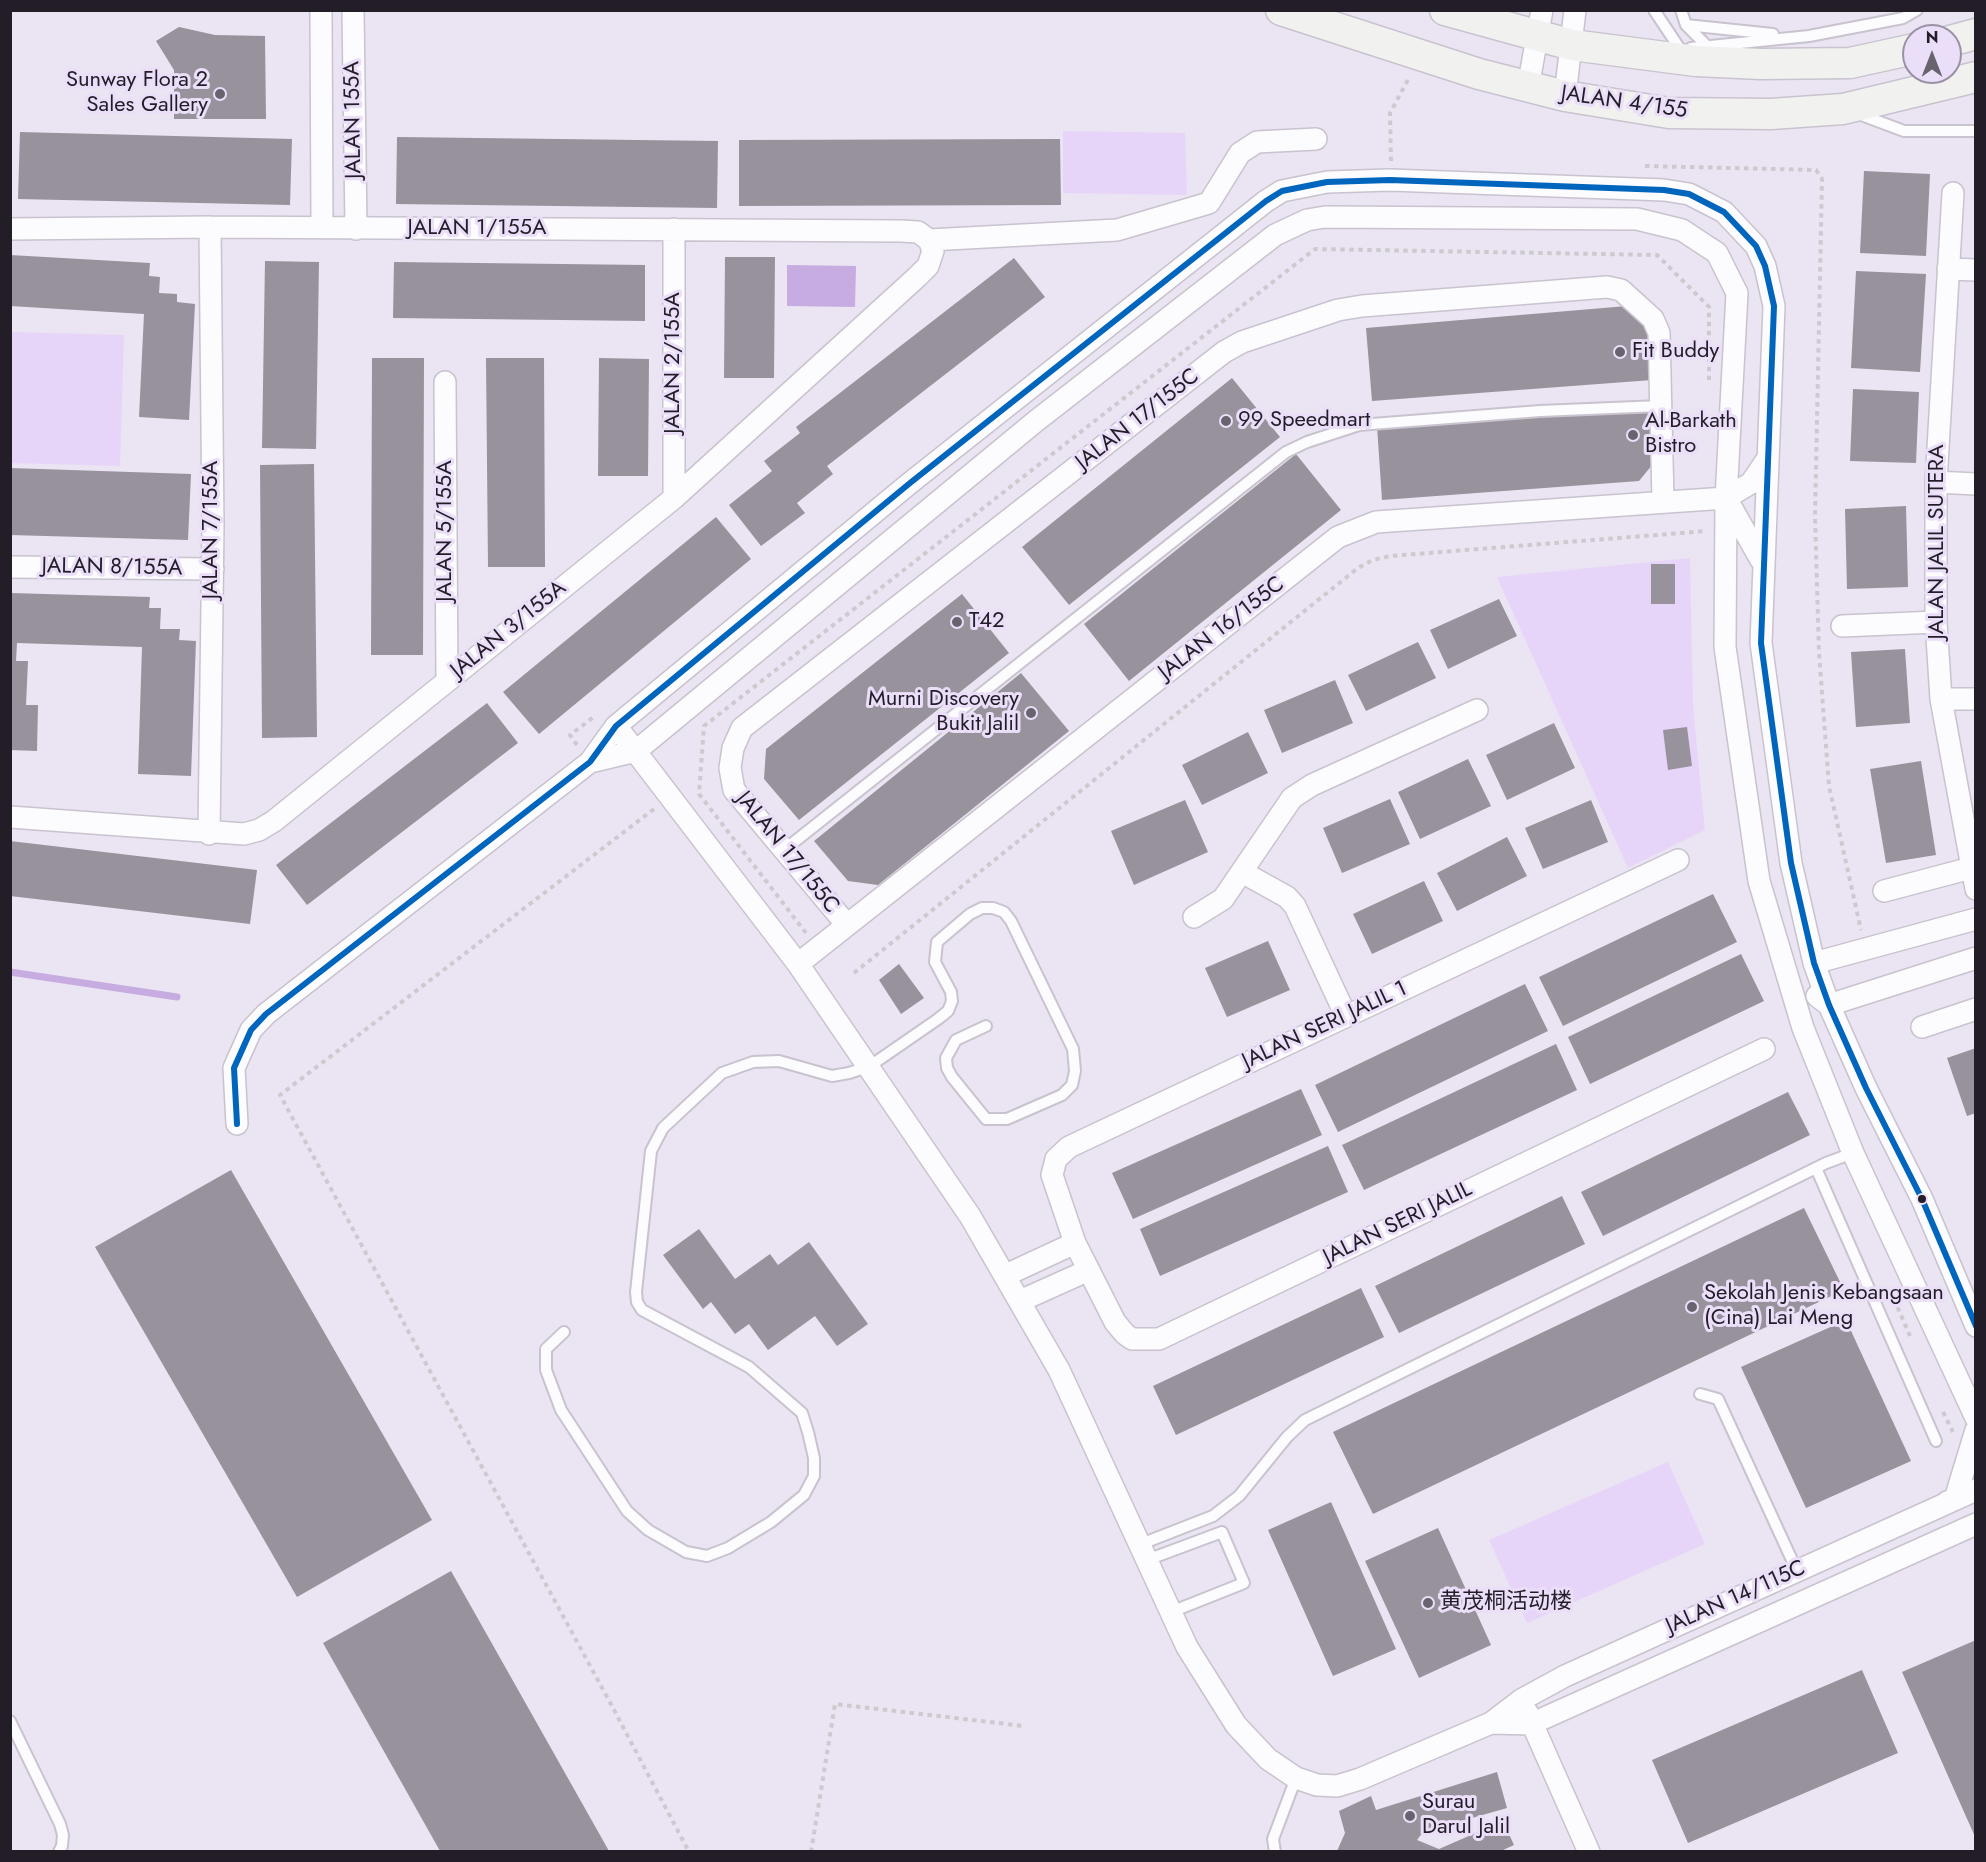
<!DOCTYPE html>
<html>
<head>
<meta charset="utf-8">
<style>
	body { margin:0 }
	#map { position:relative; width:1986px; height:1862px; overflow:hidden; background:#ebe4f2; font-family:Jost,sans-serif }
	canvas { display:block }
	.frame { position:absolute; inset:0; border:12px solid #221d27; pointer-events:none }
	.north { position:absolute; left:1902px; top:24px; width:60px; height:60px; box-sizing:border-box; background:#eadef8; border:2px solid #9a91a4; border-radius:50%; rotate:0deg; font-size:16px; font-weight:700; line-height:24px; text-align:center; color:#221d27 }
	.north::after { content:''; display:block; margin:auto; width:21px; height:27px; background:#68636e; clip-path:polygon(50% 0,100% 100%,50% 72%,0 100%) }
</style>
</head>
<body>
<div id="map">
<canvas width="1986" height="1862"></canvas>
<div class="frame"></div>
<div class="north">N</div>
</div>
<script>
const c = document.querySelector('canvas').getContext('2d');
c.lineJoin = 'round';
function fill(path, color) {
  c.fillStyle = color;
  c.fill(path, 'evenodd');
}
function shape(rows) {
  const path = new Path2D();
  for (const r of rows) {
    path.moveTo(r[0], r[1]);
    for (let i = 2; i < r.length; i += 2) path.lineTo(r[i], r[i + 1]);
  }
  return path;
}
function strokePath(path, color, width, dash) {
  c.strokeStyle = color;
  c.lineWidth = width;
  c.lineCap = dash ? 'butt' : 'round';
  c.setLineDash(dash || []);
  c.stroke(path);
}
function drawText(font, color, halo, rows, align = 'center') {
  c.font = font + ' Jost,"Noto Sans SC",sans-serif';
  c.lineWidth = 6;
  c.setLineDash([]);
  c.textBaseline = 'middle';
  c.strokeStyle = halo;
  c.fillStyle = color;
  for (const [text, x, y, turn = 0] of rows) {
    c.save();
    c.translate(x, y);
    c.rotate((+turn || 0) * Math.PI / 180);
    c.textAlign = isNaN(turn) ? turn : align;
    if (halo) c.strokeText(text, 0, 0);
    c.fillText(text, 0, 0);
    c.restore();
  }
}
fill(shape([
	[1063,131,1185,133,1187,195,1063,193],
	[11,332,124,335,120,466,11,463],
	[1690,558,1693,706,1705,830,1628,868,1497,577],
	[1668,1462,1705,1544,1527,1623,1489,1540]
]), '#e7d5f9');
fill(shape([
	[787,265,856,266,855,307,787,306]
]), '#c6ace0');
strokePath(shape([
	[10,972,177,997]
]), '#c6ace0', 7);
fill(shape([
	[179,27,215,35,265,36,266,119,174,119,174,70,156,41],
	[20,132,292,139,290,205,18,199],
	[397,137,718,141,717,208,396,204],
	[1060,139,1061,205,739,206,739,140],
	[1864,171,1930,174,1926,256,1860,253],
	[10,255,150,263,149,276,160,277,159,293,177,294,177,302,195,304,189,420,139,417,144,314,10,306],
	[725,257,775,257,774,378,724,378],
	[1014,258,1045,297,827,466,833,474,797,503,805,513,761,546,729,505,772,471,764,461,800,433,796,427],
	[265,261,319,262,316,449,262,448],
	[394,262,645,265,645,321,393,318],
	[1856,271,1926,274,1920,372,1851,368],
	[1627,306,1648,323,1652,380,1372,401,1366,328],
	[372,358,424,358,423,655,371,655],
	[486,358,544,358,545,567,488,567],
	[599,358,649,359,648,476,598,476],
	[1232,378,1280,437,1069,605,1022,547],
	[1853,389,1919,392,1916,463,1850,461],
	[1652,407,1657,459,1639,481,1382,500,1377,426],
	[1296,454,1341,510,1129,681,1084,624],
	[314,464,317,737,262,738,260,465],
	[10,468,191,474,188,540,10,535],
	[1906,506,1908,587,1847,589,1845,509],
	[716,517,751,559,539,734,503,692],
	[1651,564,1675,564,1675,604,1651,604],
	[10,593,150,597,149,608,161,608,160,629,180,629,179,640,196,641,191,776,138,774,142,647,17,643,16,661,28,661,26,705,38,705,37,751,10,750],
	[962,594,1009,653,799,820,764,779,766,749],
	[1499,599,1517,636,1448,669,1430,630],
	[1418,642,1436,678,1366,711,1348,675],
	[1905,649,1910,723,1856,727,1851,652],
	[1021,673,1069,731,878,885,848,881,814,841],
	[1335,680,1353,723,1282,753,1264,710],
	[487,703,518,743,307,905,276,865],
	[1554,723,1575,768,1507,800,1486,755],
	[1687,727,1692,766,1668,770,1663,730],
	[1248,732,1268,773,1202,805,1182,765],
	[1468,759,1491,806,1420,839,1398,792],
	[1921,761,1936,855,1886,863,1870,769],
	[1390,799,1410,844,1342,873,1323,828],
	[1185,800,1208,852,1134,885,1111,831],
	[1591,800,1608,842,1543,869,1525,828],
	[1507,837,1527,876,1457,911,1437,873],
	[10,841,257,870,250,924,10,896],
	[1424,881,1443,921,1372,954,1353,914],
	[1713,894,1737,942,1563,1026,1539,977],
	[1268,941,1290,990,1227,1017,1205,968],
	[1741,954,1764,1001,1590,1084,1568,1037],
	[899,964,924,998,901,1014,879,980],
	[1525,984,1548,1031,1338,1132,1315,1085],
	[1556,1044,1577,1090,1364,1190,1342,1145],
	[1976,1048,1976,1113,1967,1116,1947,1058],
	[1301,1089,1322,1135,1133,1219,1112,1173],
	[1788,1092,1810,1135,1603,1236,1581,1192],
	[1328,1146,1348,1192,1160,1276,1140,1229],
	[231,1170,432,1520,297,1597,95,1247],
	[1562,1196,1585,1244,1399,1333,1375,1286],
	[1804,1208,1844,1290,1373,1514,1333,1432],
	[699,1229,735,1279,770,1254,778,1265,809,1242,868,1324,837,1346,815,1316,768,1350,749,1324,735,1334,711,1302,703,1309,663,1255],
	[1361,1288,1384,1337,1176,1435,1153,1386],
	[1846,1320,1911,1461,1806,1508,1741,1367],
	[1331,1502,1396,1649,1333,1676,1268,1530],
	[1438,1528,1491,1645,1419,1678,1365,1561],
	[451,1571,609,1851,440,1851,323,1643],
	[1976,1640,1976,1839,1902,1672],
	[1862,1670,1898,1753,1688,1843,1652,1760],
	[1497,1772,1507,1808,1423,1832,1417,1840,1439,1849,1503,1821,1514,1845,1501,1851,1337,1851,1345,1833,1339,1811,1371,1796,1376,1810]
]), '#97929c');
const lane = shape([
	[1654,10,1682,52],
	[1681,10,1686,25,1708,47],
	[1686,25,1773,34],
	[1691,48,1809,36,1903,18,1917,10],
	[1856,113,1904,131,1976,131],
	[784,850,1286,452,1307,442,1359,425,1540,411,1660,406],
	[1816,1168,1936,1441],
	[564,1332,546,1349,546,1370,561,1410,627,1511,648,1530,686,1552,707,1556,728,1548,771,1522,804,1495,814,1476,814,1458,808,1432,802,1413,749,1367,642,1310,637,1302,636,1292,651,1151,663,1128,722,1073,753,1062,779,1061,832,1076,849,1073,870,1066,938,1019,948,1011,952,1001,951,992,935,962,937,942,970,914,982,908,993,908,1004,912,1011,921,1073,1049,1075,1071,1072,1085,1062,1095,1007,1119,986,1119,952,1077,947,1068,946,1058,956,1040,986,1026],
	[1700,1394,1718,1399,1797,1571],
	[1141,1544,1213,1516,1239,1496,1287,1437,1305,1420,1826,1163,1853,1153],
	[1147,1560,1222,1532,1244,1583,1171,1612],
	[10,1721,60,1824,63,1835,62,1846,59,1852],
	[1275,1852,1273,1839,1296,1778]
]);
const street = shape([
	[321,10,322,228],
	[353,10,356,229],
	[1528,87,1542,10],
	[1565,96,1575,10],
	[1953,193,1936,482,1936,622,1941,699,1976,889],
	[10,229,210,227,901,231,918,232,929,240,933,251,928,266,917,277,674,498,274,821,259,830,244,834,10,817],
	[929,240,1117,230,1209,203,1240,153,1257,142,1316,139],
	[1948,269,1976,270],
	[445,382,447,681],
	[1936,482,1976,484],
	[674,498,674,229],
	[1726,498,1761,560],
	[10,567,213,569],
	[1842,626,1936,622],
	[1941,699,1976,699],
	[616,726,798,964,970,1216,1059,1370,1187,1647,1236,1725,1268,1759,1296,1778,1317,1785,1337,1786,1360,1779,1491,1723,1521,1700,1565,1676,1976,1490],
	[590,762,636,751,1036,421,1275,235,1307,220,1325,217,1637,219,1682,230,1717,253,1737,293,1726,498,1725,647,1759,881,1803,1028,1853,1153,1976,1418],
	[209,834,213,526,210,227],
	[1678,860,1069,1147,1056,1159,1052,1175,1075,1243,1115,1322,1125,1334,1132,1339,1159,1339,1764,1049],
	[1242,872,1287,897,1295,906,1346,1016],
	[1884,891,1971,868],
	[1194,917,1223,899,1292,798,1312,785,1477,710],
	[847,925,734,790,730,768,733,748,742,728,1224,352,1242,342,1338,310,1362,306,1607,287,1621,290,1653,319,1659,333,1663,501],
	[1814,963,1976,919],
	[798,964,1338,537,1376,522,1726,498,1751,483,1766,461],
	[1817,996,1829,1005,1976,958],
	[1922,1027,1976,1009],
	[237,1124,234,1068,251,1030,266,1014,590,762,616,726,910,483,1266,201,1282,191,1327,182,1390,180,1664,190,1689,194,1724,212,1756,246,1765,266,1774,306,1761,643,1791,863,1814,963,1829,1005,1866,1088,1922,1199,1976,1326],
	[1006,1275,1075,1243],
	[1020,1301,1089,1270],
	[1947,1502,1955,1499,1976,1430],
	[1527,1712,1589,1852],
	[1491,1723,1531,1724,1976,1524]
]);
const secondary = shape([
	[1281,10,1479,74,1565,96,1669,113,1771,114,1843,109,1976,77],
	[1445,10,1572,45,1696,61,1761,64,1850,63,1914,49],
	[1950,41,1976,34]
]);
strokePath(lane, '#c8c3ce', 14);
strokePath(street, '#c8c3ce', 24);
strokePath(secondary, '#c8c3ce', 33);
strokePath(shape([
	[1391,161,1390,113,1409,78],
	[1645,166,1816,170,1822,179,1815,517,1819,653,1829,786,1861,930],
	[577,745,570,735,595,716],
	[654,809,280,1095,613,1708,689,1852],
	[806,933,699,794,704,726,1315,249,1657,255,1709,307,1709,380],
	[854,973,1358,568,1373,560,1390,556,1707,531],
	[1894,1299,1910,1336],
	[1943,1412,1953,1432],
	[811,1852,835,1704,1024,1726]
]), '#cccace', 4, [4.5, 4.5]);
strokePath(lane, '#fcfbfd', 10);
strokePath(street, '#fcfbfd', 21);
strokePath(secondary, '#f1f2f0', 30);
strokePath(shape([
	[237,1124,234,1068,251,1030,266,1014,590,762,616,726,910,483,1266,201,1282,191,1327,182,1390,180,1664,190,1689,194,1724,212,1756,246,1765,266,1774,306,1761,643,1791,863,1814,963,1829,1005,1866,1088,1922,1199,1976,1326]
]), '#0065bd', 6);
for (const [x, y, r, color] of [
	[220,94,6,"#68636e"],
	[1620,352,6,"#68636e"],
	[1226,421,6,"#68636e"],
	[1633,435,6,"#68636e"],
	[957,622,6,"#68636e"],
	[1031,713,6,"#68636e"],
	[1922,1199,5,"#221d27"],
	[1692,1307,6,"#68636e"],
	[1428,1603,6,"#68636e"],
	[1410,1816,6,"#68636e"]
]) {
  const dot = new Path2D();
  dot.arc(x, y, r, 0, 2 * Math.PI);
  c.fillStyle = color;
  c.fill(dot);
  strokePath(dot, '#eadef8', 2);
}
drawText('22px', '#221d27', '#eadef8', [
	["Sunway Flora 2",208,81,"right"],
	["Sales Gallery",208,106,"right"],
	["Fit Buddy",1632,352],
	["99 Speedmart",1238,421],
	["Al-Barkath",1645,422],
	["Bistro",1645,447],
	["T42",969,622],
	["Murni Discovery",1019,700,"right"],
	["Bukit Jalil",1019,725,"right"],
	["Sekolah Jenis Kebangsaan",1704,1294],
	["(Cina) Lai Meng",1704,1319],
	["黄茂桐活动楼",1440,1603],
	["Surau",1422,1803],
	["Darul Jalil",1422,1828]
], 'left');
drawText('22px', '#221d27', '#eadef8', [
	["JALAN 4/155",1624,103,8],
	["JALAN 155A",354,120,-91],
	["JALAN 1/155A",477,229],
	["JALAN 2/155A",674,363,-90],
	["JALAN 17/155C",1138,420,-38],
	["JALAN 7/155A",212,530,-90],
	["JALAN 5/155A",446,531,-90],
	["JALAN JALIL SUTERA",1938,542,-90],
	["JALAN 8/155A",112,568,1],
	["JALAN 16/155C",1222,629,-38],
	["JALAN 3/155A",509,630,-39],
	["JALAN 17/155C",787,853,51],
	["JALAN SERI JALIL 1",1325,1026,-25],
	["JALAN SERI JALIL",1398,1224,-26],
	["JALAN 14/115C",1736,1598,-24]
]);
</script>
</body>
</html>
